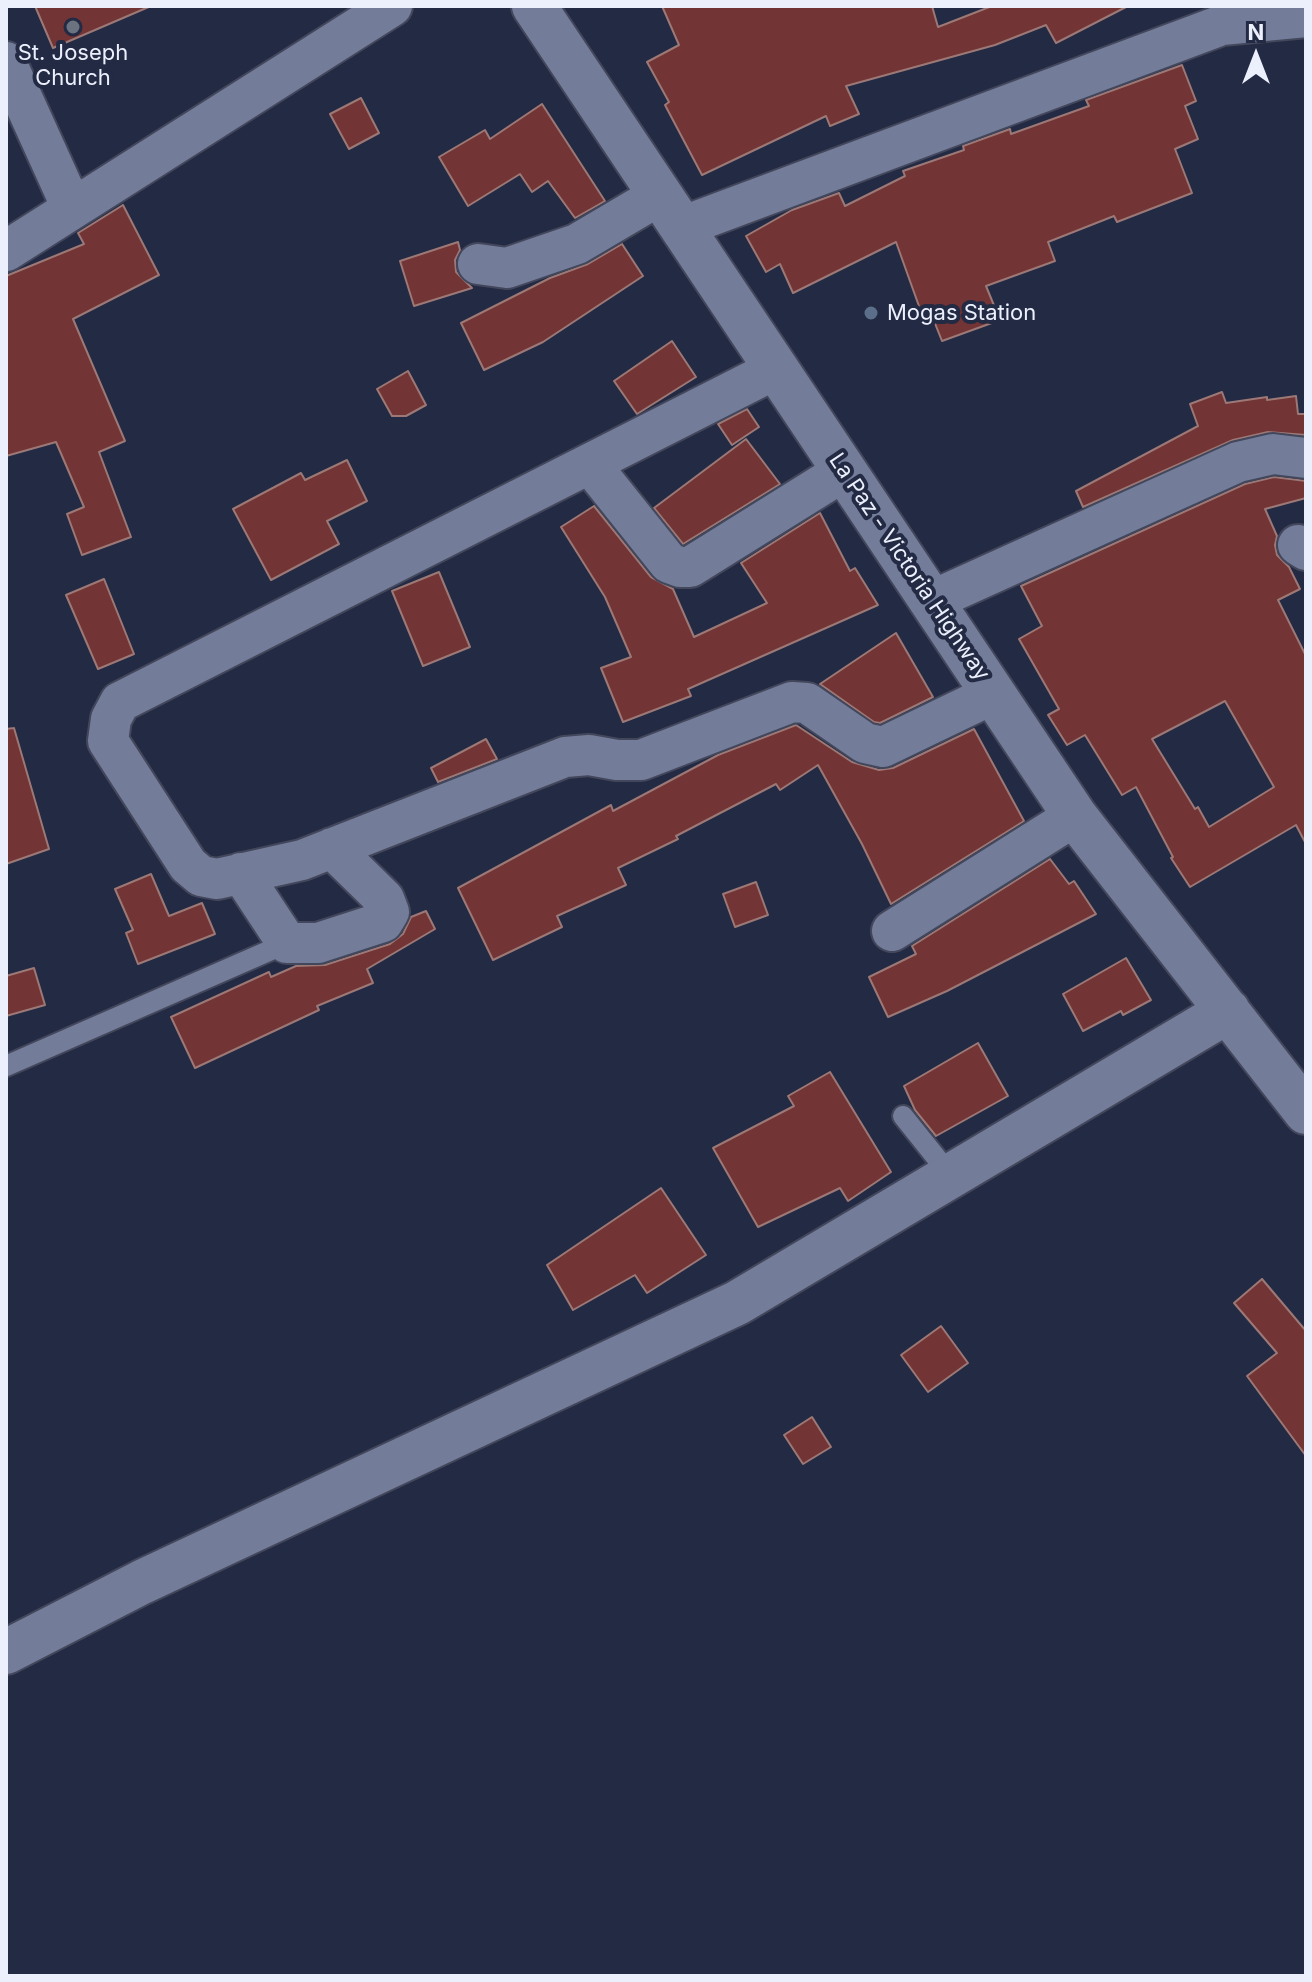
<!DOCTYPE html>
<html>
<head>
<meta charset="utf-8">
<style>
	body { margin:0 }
	#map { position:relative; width:1312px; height:1982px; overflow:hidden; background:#232a43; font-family:Inter,sans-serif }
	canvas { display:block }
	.frame { position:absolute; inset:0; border:8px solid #ecf0fd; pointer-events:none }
	.north { position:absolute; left:1216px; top:16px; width:80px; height:80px; -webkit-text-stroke:6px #232a43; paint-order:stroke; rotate:0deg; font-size:22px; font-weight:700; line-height:32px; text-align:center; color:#ecf0fd }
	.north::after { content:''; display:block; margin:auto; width:28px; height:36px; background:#ecf0fd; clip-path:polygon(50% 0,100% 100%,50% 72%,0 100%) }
</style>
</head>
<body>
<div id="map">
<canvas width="1312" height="1982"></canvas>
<div class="frame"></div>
<div class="north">N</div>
</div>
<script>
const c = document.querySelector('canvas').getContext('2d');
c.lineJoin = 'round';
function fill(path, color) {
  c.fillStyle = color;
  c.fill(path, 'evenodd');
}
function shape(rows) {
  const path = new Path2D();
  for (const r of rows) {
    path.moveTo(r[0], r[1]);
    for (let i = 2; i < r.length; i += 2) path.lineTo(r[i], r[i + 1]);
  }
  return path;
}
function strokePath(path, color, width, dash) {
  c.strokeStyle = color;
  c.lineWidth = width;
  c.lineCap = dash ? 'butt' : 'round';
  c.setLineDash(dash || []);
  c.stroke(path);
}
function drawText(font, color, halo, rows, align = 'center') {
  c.font = font + ' Inter,sans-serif';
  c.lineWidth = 8;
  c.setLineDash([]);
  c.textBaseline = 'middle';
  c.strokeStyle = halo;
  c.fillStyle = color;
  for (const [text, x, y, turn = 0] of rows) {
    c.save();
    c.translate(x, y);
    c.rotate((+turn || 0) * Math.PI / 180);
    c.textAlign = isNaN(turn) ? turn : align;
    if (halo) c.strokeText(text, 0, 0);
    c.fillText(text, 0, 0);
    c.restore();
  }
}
const building = shape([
	[35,6,151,6,53,48,35,6],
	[662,6,932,6,938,27,992,6,1128,6,1056,43,1046,25,995,45,846,86,859,114,830,126,826,116,702,175,665,105,669,102,647,62,679,45,662,6],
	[1182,65,1196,101,1185,106,1198,139,1175,149,1192,193,1117,222,1114,216,1048,242,1055,261,986,286,1000,320,942,341,928,306,920,309,896,242,793,293,780,264,766,272,746,236,792,210,839,193,845,206,905,176,903,171,964,150,963,146,1010,129,1011,134,1089,106,1086,100,1182,65],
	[361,98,379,133,349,149,330,114,361,98],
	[542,104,605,201,575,218,548,181,532,192,520,174,468,206,439,157,485,130,490,139,542,104],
	[123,205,159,275,73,319,125,441,99,452,131,537,82,555,67,514,84,507,56,442,6,456,6,276,84,244,78,233,123,205],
	[458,242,460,250,455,260,456,272,472,288,414,306,400,261,458,242],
	[622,244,643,276,543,342,484,370,461,323,550,278,588,264,622,244],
	[672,341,696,377,637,414,614,381,672,341],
	[408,371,426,405,406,416,392,416,377,389,408,371],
	[1222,392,1226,403,1267,397,1267,400,1296,396,1298,414,1306,414,1306,435,1268,432,1233,440,1083,507,1076,491,1198,426,1190,404,1222,392],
	[747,409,759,427,732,445,718,424,747,409],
	[746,439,780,484,683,544,654,508,746,439],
	[347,460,367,501,327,521,339,544,271,580,233,509,301,473,305,480,347,460],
	[1274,477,1306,481,1306,498,1265,509,1277,536,1275,545,1277,555,1289,567,1300,589,1278,600,1306,656,1306,844,1296,825,1190,887,1171,858,1173,857,1136,787,1122,795,1085,735,1067,745,1048,715,1059,709,1019,639,1042,626,1021,586,1245,484,1274,477],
	[1225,701,1274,787,1209,827,1198,807,1195,809,1152,739,1225,701],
	[594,506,651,577,673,589,694,637,767,603,741,563,820,513,850,571,855,568,878,605,688,689,691,696,623,722,601,668,631,657,605,597,561,527,594,506],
	[439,572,470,647,423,666,392,591,439,572],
	[104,579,134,654,98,669,66,595,104,579],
	[896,633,933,697,880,723,874,722,820,684,896,633],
	[796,725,852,762,879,770,893,768,974,729,1024,821,891,904,862,844,818,765,780,790,776,784,676,836,678,839,618,868,626,885,557,916,562,927,493,960,458,888,611,805,613,811,718,755,796,725],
	[14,728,49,849,6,864,6,729,14,728],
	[486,739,497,759,438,782,431,768,486,739],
	[1050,859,1069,884,1074,881,1096,914,947,991,888,1017,869,977,916,954,912,946,1050,859],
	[151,874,169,916,202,903,215,934,138,964,126,933,133,930,115,889,151,874],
	[756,882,768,915,735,927,723,894,756,882],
	[426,911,435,929,367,969,373,983,317,1006,319,1010,195,1068,171,1017,269,972,271,977,296,966,325,965,390,944,403,934,411,917,426,911],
	[1126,958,1151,1000,1123,1015,1121,1011,1083,1031,1063,994,1126,958],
	[34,968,45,1005,6,1016,6,976,34,968],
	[978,1043,1008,1096,936,1136,915,1110,904,1086,978,1043],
	[830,1072,891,1172,848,1201,840,1188,758,1227,713,1148,794,1106,788,1096,830,1072],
	[661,1188,706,1255,647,1293,635,1275,573,1310,547,1265,661,1188],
	[1262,1279,1306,1331,1306,1456,1247,1376,1277,1353,1234,1303,1262,1279],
	[941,1326,968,1363,928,1392,901,1355,941,1326],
	[812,1417,831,1447,803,1464,784,1435,812,1417]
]);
fill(building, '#723434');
strokePath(building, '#9c7876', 2);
const lane = shape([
	[6,1066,287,943],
	[903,1116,951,1176]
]);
const street = shape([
	[6,62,72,208],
	[681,227,1222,25,1306,17],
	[6,251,392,6],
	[478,264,507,268,577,244,660,195],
	[776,369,120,702,111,719,108,741,188,865,201,876,217,879,302,860,565,757,589,755,617,760,641,760,792,702,807,703,865,743,883,747,993,694],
	[590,464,669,563,680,567,690,567,844,471],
	[1298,545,1306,550],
	[931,601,1238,462,1273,454,1306,458],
	[241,873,287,943,318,943,383,922,389,912,384,899,332,848],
	[892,931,1075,816]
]);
const secondary = shape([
	[534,6,1075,816,1306,1112],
	[6,1652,142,1582,737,1303,1228,1011]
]);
strokePath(lane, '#43475c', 24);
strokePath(street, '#43475c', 44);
strokePath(secondary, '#43475c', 48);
strokePath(lane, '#737c99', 20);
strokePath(street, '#737c99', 40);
strokePath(secondary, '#737c99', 44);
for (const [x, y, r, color] of [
	[73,27,8,"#6b7280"],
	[871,313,8,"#5c6f8a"]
]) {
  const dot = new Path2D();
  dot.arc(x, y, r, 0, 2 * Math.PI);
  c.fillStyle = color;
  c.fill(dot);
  strokePath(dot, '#232a43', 3);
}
drawText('22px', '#ecf0fd', '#232a43', [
	["St. Joseph",73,53],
	["Church",73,78],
	["Mogas Station",887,313,"left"]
]);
drawText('22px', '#ecf0fd', '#232a43', [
	["La Paz - Victoria Highway",909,567,56]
]);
</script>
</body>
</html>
